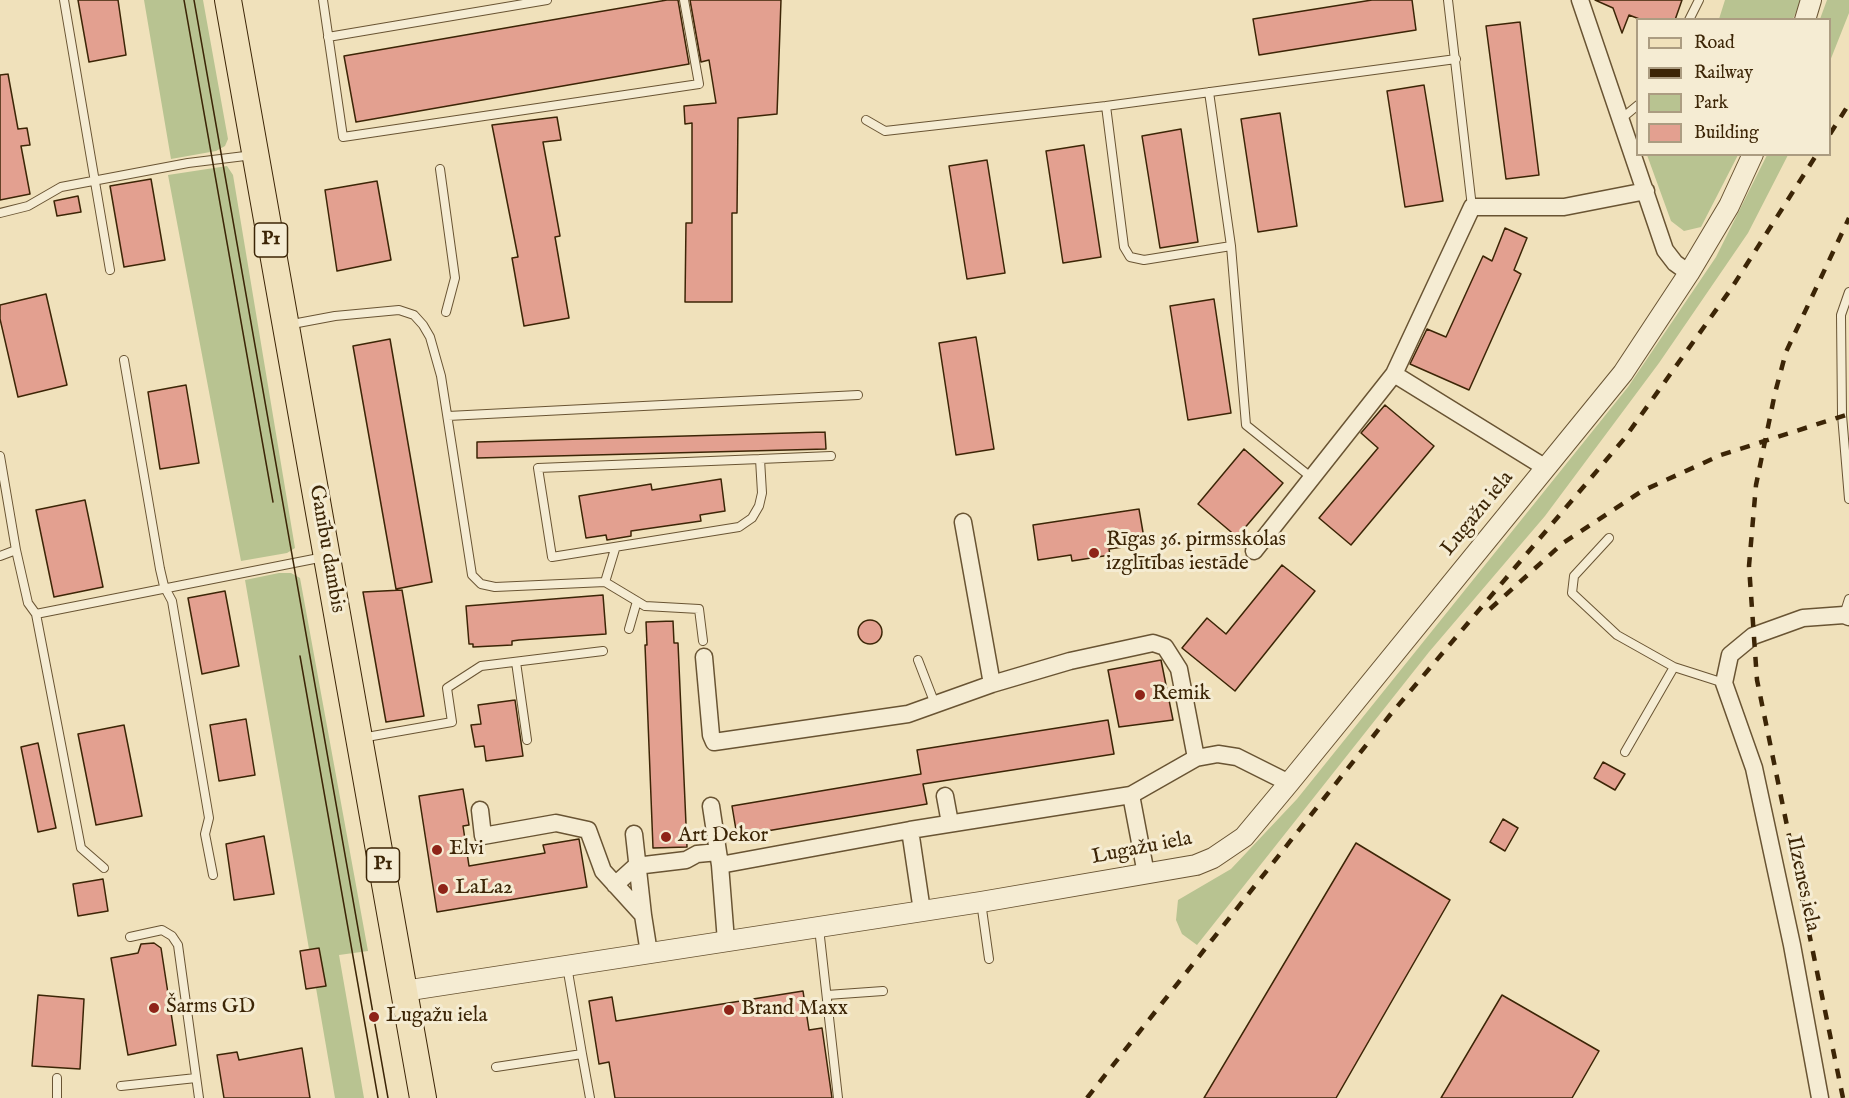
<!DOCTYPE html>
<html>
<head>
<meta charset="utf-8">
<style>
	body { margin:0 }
	#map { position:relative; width:1849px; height:1098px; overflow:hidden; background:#f0e1bb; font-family:"IM FELL English",serif }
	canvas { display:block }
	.legend { position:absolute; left:1636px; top:18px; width:195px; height:138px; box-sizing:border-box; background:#f5ecd3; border:2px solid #ab9c81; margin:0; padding:8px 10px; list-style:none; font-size:18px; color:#3c2506 }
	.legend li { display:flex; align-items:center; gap:12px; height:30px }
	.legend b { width:30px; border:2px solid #ab9c81 }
</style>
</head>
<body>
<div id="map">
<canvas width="1849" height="1098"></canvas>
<ul class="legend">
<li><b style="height:8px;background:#f0e1bb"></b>Road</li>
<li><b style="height:8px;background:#3c2506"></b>Railway</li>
<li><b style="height:16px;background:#b8c391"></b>Park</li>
<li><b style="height:16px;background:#e3a090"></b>Building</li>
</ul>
</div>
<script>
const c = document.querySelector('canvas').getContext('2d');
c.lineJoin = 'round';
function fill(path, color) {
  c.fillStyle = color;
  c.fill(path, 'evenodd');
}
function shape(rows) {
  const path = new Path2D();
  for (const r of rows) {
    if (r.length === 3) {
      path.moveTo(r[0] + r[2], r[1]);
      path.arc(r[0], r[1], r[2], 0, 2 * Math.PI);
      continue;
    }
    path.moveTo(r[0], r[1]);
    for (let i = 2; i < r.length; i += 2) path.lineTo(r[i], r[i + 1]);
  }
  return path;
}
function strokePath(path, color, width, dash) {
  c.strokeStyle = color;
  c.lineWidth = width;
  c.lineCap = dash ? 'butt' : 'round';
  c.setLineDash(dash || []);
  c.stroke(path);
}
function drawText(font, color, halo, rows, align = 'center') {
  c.font = font + ' "IM FELL English",serif';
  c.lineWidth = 6;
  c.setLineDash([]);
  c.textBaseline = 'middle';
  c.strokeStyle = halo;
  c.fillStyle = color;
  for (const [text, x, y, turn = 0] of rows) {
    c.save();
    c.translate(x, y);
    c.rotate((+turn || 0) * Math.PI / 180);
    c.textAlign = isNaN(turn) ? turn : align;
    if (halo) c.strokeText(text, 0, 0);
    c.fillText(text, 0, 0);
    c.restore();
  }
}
fill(shape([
	[144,0,203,0,228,139,225,146,216,151,171,159],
	[1725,0,1801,0,1793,19,1719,19],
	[1827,0,1849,0,1849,13,1830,61,1830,20,1820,19],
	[1647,155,1647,154,1738,155,1701,227,1684,231,1671,221],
	[1767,155,1788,155,1748,233,1659,363,1545,516,1429,652,1197,945,1182,934,1176,920,1178,900,1231,869,1297,799,1628,387,1716,257],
	[227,166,233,175,295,548,287,553,241,561,168,175],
	[279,573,291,573,300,578,368,951,339,955,364,1098,335,1098,316,988,326,986,319,948,309,949,245,580]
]), '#b8c391');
const building = shape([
	[78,0,118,0,126,55,89,62,78,0],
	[667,0,678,0,689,64,356,122,344,56,667,0],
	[690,0,781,0,777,114,738,118,737,213,732,213,732,302,685,302,686,223,692,223,692,123,685,124,684,106,716,103,709,60,701,62,690,0],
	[1372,0,1412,0,1416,30,1259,55,1253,19,1372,0],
	[1595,0,1682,0,1675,20,1642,20,1629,15,1622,33,1613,8,1595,0],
	[1520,22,1539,175,1506,179,1486,26,1520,22],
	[8,74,18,129,27,128,30,145,21,146,30,194,0,200,0,75,8,74],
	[1424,85,1443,201,1405,207,1387,91,1424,85],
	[1280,113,1297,226,1258,232,1241,119,1280,113],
	[557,117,561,140,543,142,560,236,555,237,569,318,524,326,512,258,518,257,492,125,557,117],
	[1181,129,1198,242,1160,248,1142,136,1181,129],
	[1084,145,1101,257,1063,263,1046,151,1084,145],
	[987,160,1005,273,967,279,949,166,987,160],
	[151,179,165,260,124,267,110,186,151,179],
	[377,181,391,260,337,271,325,190,377,181],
	[78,196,81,212,57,216,54,201,78,196],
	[1505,228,1527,238,1514,270,1521,274,1469,390,1410,364,1427,329,1446,337,1483,256,1492,261,1505,228],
	[46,294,67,385,18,397,0,319,0,305,46,294],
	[1214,299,1231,413,1188,420,1170,306,1214,299],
	[976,337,994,449,956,455,939,343,976,337],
	[390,339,432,582,396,589,353,346,390,339],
	[186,385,199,463,160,469,148,392,186,385],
	[1385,405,1434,446,1351,545,1319,518,1378,448,1361,433,1385,405],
	[825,432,826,449,477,458,477,442,825,432],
	[1244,449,1283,483,1237,537,1198,504,1244,449],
	[721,479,725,511,700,515,701,521,631,531,631,536,607,540,606,535,586,538,579,496,651,484,652,490,721,479],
	[85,500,103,587,54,597,36,510,85,500],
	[1139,509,1145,544,1109,549,1110,555,1072,561,1071,555,1038,560,1033,525,1139,509],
	[1282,565,1315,591,1235,691,1182,648,1207,618,1226,634,1282,565],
	[402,590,424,716,386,722,363,592,402,590],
	[225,591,239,666,202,674,188,598,225,591],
	[603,595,606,634,519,640,512,641,512,645,473,647,473,644,469,644,466,606,603,595],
	[870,632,12],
	[673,621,674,643,678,643,687,847,653,848,645,645,647,645,646,622,673,621],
	[1161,660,1173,720,1119,727,1108,670,1161,660],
	[515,700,523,756,486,761,484,746,475,747,471,725,481,724,478,705,515,700],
	[246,719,255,775,219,781,210,725,246,719],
	[1108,720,1114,754,923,784,927,804,737,836,732,806,921,774,917,750,1108,720],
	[124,725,142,816,96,825,78,734,124,725],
	[38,743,56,828,38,832,21,747,38,743],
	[1603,762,1625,774,1615,790,1594,778,1603,762],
	[463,789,469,825,463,826,469,866,545,853,543,845,579,839,587,887,437,912,419,796,463,789],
	[1503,819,1518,828,1505,851,1490,842,1503,819],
	[264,836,274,894,234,900,226,844,264,836],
	[1356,843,1450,900,1336,1098,1204,1098,1356,843],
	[103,879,108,911,78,916,73,884,103,879],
	[154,943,161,948,176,1045,128,1055,111,958,138,953,141,944,154,943],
	[319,948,326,986,306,989,300,951,319,948],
	[803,991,809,1030,822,1028,832,1098,615,1098,609,1062,599,1064,589,1001,612,997,616,1021,803,991],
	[38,995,84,999,80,1069,32,1066,38,995],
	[1502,995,1599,1051,1572,1098,1441,1098,1502,995],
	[302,1048,310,1098,224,1098,217,1055,237,1052,239,1060,302,1048]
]);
fill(building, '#e3a090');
strokePath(building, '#3c2506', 1.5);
const service = shape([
	[64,0,110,270],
	[323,0,343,137,699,84,684,0],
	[1448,0,1472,207],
	[1689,20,1699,0],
	[328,37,547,0],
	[1209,92,1231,246,1246,425,1312,478],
	[1106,106,1124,247,1130,257,1144,260,1231,246],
	[1621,119,1638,105],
	[866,120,885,131,1106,106,1456,59],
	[440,169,455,278,446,312],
	[0,213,28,206,61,187,188,163,253,155],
	[1849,292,1841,315,1842,415,1849,499],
	[287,325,335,316,399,310,414,315,423,325,430,337,441,376,472,575,481,584,495,587,605,582,645,606,699,609,703,641],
	[124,360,160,569,164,586,172,601,209,818,205,834,213,875],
	[448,416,858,395],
	[0,456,16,550],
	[760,459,762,493,759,506,752,518,739,527,552,557,538,468,760,459,831,456],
	[1609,538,1574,576,1572,593,1617,635,1674,667,1724,683],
	[0,556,16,550,28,603,36,614,324,557],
	[605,582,615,549],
	[36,614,81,848,104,868],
	[1844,615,1849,599],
	[629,629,637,601],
	[918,660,935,704],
	[516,662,527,740],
	[361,738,452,722,447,688,481,666,603,651],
	[1625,752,1674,667],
	[981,902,989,959],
	[819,928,838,1098],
	[130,937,162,930,172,936,178,945,199,1098],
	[567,966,582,1054],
	[827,995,883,991],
	[496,1067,582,1054,590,1098],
	[121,1086,196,1078],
	[57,1098,57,1078]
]);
const minor = shape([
	[1580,0,1665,250,1675,263,1689,273],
	[1394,374,1546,468],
	[963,522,992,684],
	[1254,551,1394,374,1472,207,1564,207,1646,191],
	[704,657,711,735,714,742,908,714,992,684,1070,661,1153,643,1165,647,1179,669,1196,758],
	[1131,795,1146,874],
	[945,796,950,823],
	[711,806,720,865,726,941],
	[480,810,483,836,556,823,588,830,603,871,643,915,649,953],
	[910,830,922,911],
	[634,834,643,915],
	[720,865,910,830,1131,795,1196,758,1218,754,1237,757,1289,783],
	[615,885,636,866,686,860,697,854,718,852],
	[1820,1098,1792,945,1754,768,1724,683,1730,655,1753,636,1803,618,1844,615,1849,617]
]);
const tertiary = shape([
	[1805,20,1811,0],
	[404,991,981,902,1196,865,1213,858,1244,837,1289,783,1623,373,1689,273,1729,206,1753,154]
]);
const primary = shape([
	[228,0,423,1098]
]);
strokePath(service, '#695433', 10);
strokePath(minor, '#695433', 19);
strokePath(tertiary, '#695433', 22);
strokePath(primary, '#3c2506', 28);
strokePath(service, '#f5ecd3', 8);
strokePath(minor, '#f5ecd3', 16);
strokePath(tertiary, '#f5ecd3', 20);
strokePath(primary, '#f0e1bb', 26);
strokePath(shape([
	[184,0,273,502],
	[194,0,388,1098],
	[300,656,378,1098]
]), '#3c2506', 1.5);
strokePath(shape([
	[1830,134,1849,104],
	[1490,609,1563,543,1642,491,1721,455,1849,414],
	[1087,1098,1390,715,1624,439,1731,289,1817,154],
	[1843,1098,1757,680,1749,566,1756,485,1775,393,1786,352,1849,218]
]), '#3c2506', 4.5, [10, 10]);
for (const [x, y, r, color] of [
	[1094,553,6,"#8f2418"],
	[1140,695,6,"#8f2418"],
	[666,837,6,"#8f2418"],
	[437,850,6,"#8f2418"],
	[443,889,6,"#8f2418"],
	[154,1008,6,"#8f2418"],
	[729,1010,6,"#8f2418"],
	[374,1017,6,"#8f2418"]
]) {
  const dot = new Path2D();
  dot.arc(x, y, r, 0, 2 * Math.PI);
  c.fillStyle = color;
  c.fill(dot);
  strokePath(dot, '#f5ecd3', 2);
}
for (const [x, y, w] of [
	[271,240,33],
	[383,865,33]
]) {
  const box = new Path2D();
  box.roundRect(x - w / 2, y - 17, w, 34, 4.5);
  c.fillStyle = '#f5ecd3';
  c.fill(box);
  strokePath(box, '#3c2506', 1.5);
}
drawText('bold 20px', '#3c2506', null, [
	["P1",271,240],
	["P1",383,865]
]);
drawText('21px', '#3c2506', '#f5ecd3', [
	["Lugažu iela",1478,514,-51],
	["Ganību dambis",326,549,80],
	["Lugažu iela",1142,849,-11],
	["Ilzenes iela",1802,884,78]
]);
drawText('21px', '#3c2506', '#f5ecd3', [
	["Rīgas 36. pirmsskolas",1106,541],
	["izglītības iestāde",1106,565],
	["Remik",1152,695],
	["Art Dekor",678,837],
	["Elvi",449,850],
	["LaLa2",455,889],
	["Šarms GD",166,1008],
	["Brand Maxx",741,1010],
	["Lugažu iela",386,1017]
], 'left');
</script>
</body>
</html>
